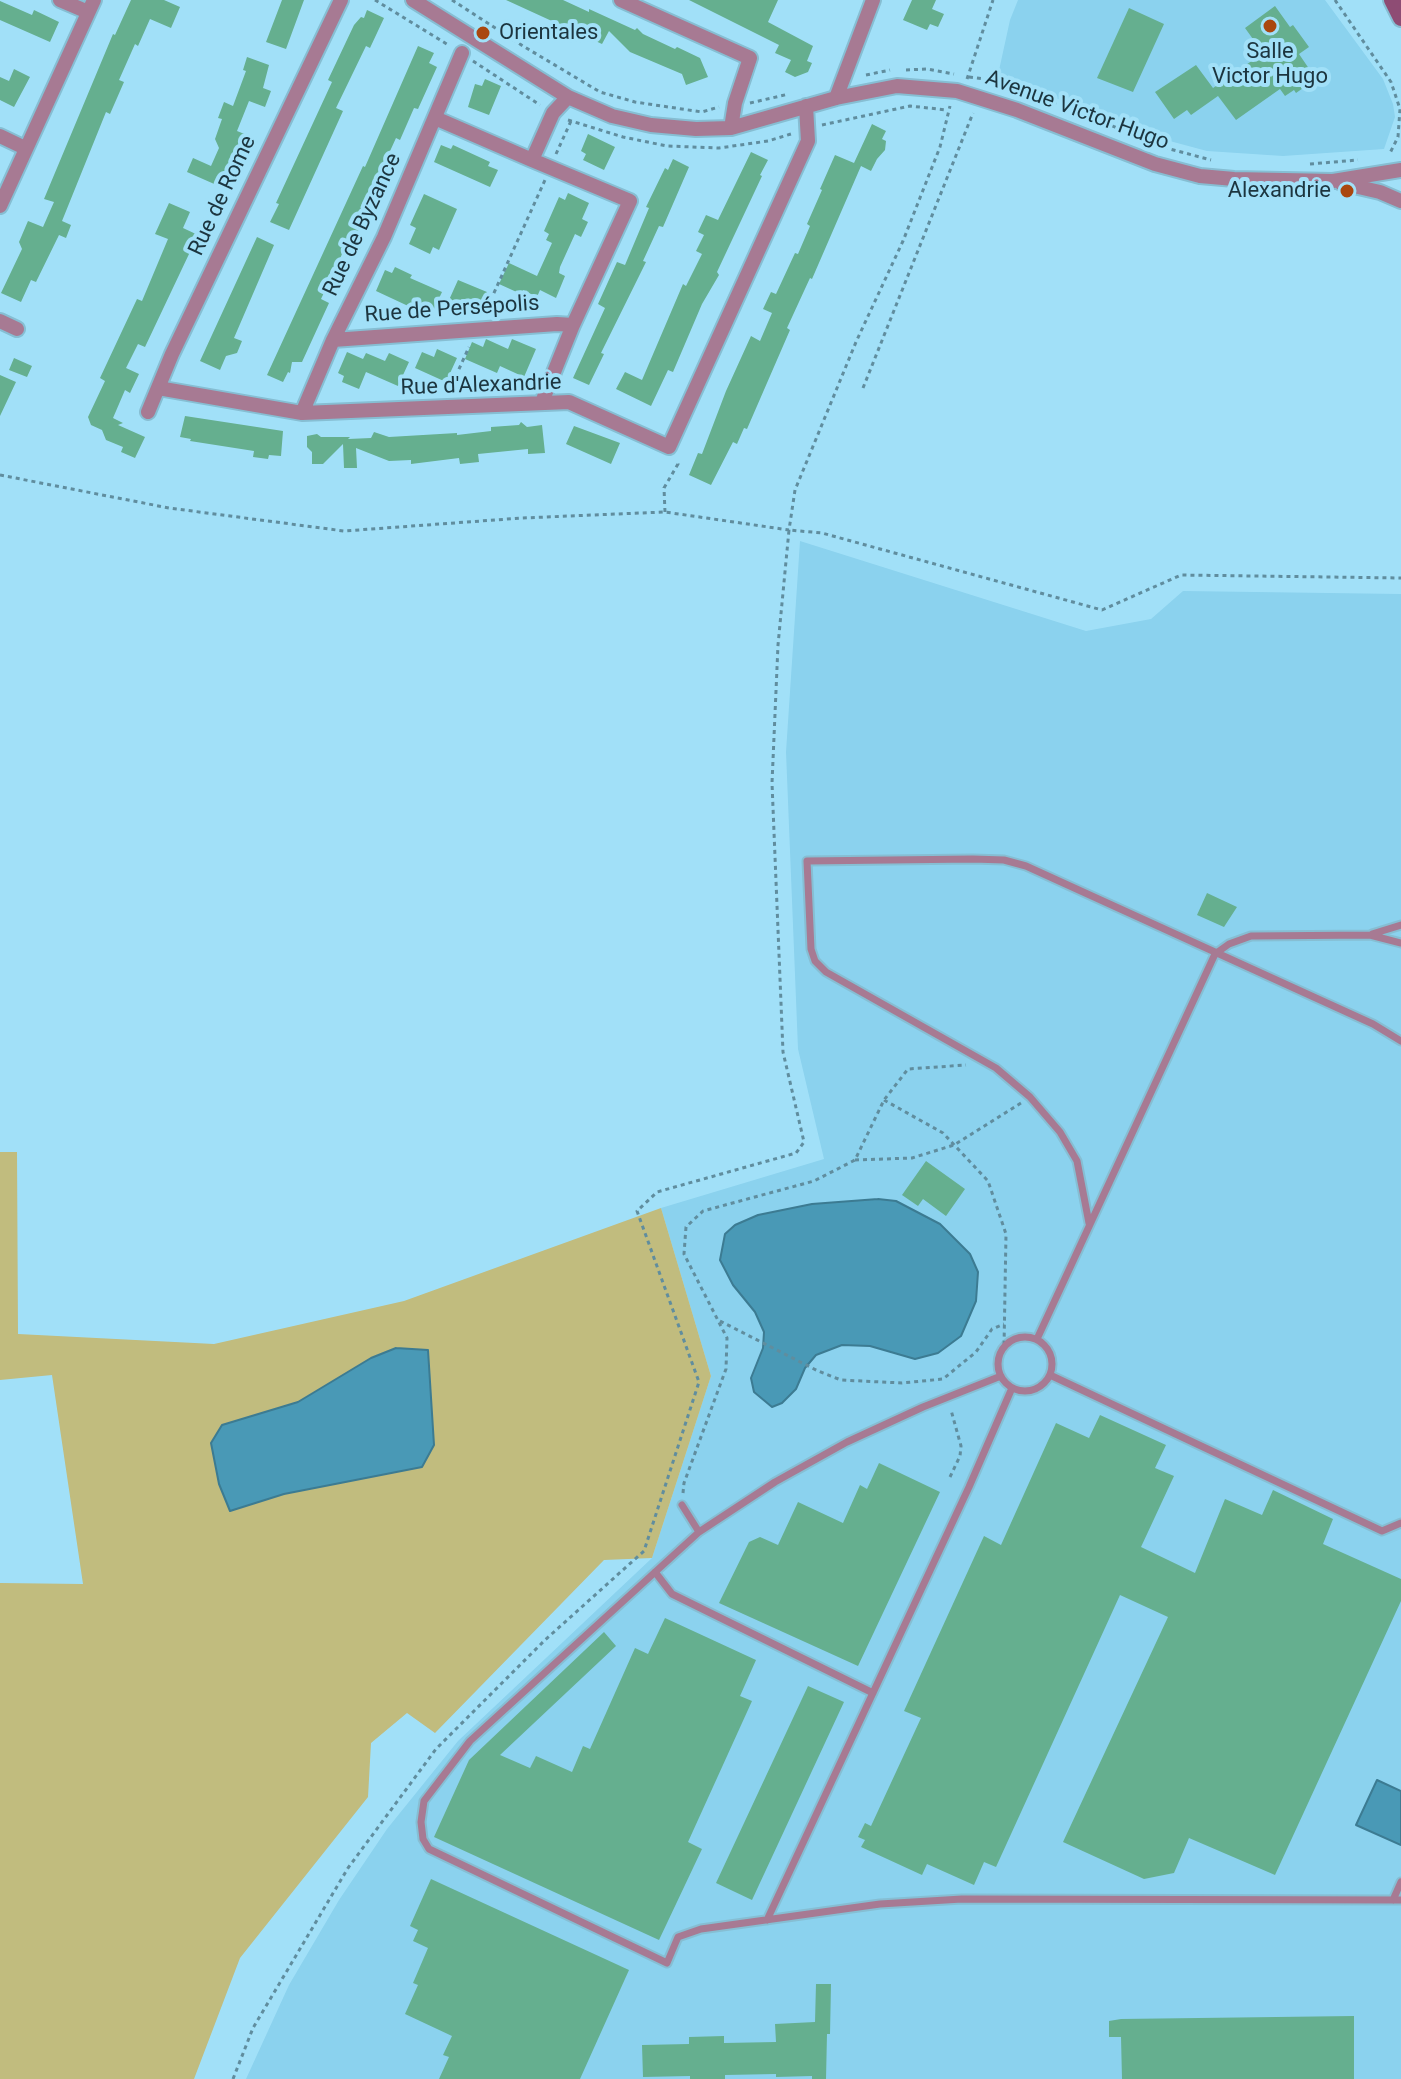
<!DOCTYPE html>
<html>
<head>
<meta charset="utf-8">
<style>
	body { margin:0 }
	canvas { display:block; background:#a1e0f8 }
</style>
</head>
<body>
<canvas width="1401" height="2079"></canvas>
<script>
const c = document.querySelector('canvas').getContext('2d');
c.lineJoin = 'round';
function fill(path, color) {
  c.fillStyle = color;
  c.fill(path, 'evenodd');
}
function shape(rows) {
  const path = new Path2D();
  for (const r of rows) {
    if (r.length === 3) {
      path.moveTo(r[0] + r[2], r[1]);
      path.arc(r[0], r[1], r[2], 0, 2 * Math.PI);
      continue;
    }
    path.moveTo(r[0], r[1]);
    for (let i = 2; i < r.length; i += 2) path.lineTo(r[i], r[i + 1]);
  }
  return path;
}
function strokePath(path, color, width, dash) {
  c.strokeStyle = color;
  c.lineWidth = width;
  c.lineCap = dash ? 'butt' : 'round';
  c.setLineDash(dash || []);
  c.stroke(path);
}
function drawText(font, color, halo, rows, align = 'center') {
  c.font = font + ' Roboto,sans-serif';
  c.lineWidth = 8;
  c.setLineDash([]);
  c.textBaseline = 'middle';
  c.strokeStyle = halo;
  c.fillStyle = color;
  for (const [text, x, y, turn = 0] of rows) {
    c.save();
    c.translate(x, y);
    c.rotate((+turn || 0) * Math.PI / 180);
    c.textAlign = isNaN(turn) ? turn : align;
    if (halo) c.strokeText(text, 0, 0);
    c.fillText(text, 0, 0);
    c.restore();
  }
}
fill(shape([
	[1018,0,1325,0,1383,79,1393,104,1395,117,1384,149,1283,156,1207,151,1151,136,998,75,1010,20],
	[800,541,1086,631,1151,619,1183,591,1401,594,1401,2079,246,2079,289,1985,339,1900,387,1829,458,1741,652,1558,711,1376,661,1208,824,1159,798,1049,786,752]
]), '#8bd2ee');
fill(shape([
	[0,1152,17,1152,18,1334,214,1344,404,1301,661,1208,711,1376,652,1558,604,1560,435,1733,407,1713,371,1743,368,1797,240,1958,194,2079,0,2079,0,1583,83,1584,52,1375,0,1380]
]), '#c1bc7e');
const water = shape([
	[878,1199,896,1201,940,1224,970,1254,978,1272,976,1301,961,1336,938,1353,915,1359,870,1346,842,1345,816,1355,805,1368,796,1389,782,1403,772,1407,754,1392,751,1378,763,1348,764,1332,755,1312,733,1285,720,1260,725,1234,735,1225,758,1215,812,1204,878,1199],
	[396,1348,428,1350,434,1445,422,1467,284,1494,230,1511,219,1484,211,1443,222,1425,298,1402,371,1358,396,1348],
	[1377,1780,1401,1791,1401,1845,1356,1825,1377,1780]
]);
fill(water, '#4999b6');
strokePath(water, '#3c7b92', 2);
fill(shape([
	[131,0,164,0,180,7,171,28,150,19,138,46,135,44,119,80,124,82,110,114,106,112,62,221,71,225,66,238,59,235,36,282,31,280,21,302,1,293,22,249,19,242,28,221,43,227,54,202,44,199,113,34,115,35],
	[282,0,304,0,286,49,266,42],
	[506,0,563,0,589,12,589,9,635,30,637,28,643,34,675,49,677,47,700,58,708,77,686,85,682,74,630,52,609,31,602,44],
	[689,0,778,0,768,22,813,46,807,61,812,63,808,72,795,77,785,72,791,60,775,53,779,45],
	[912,0,936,0,932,9,944,14,938,27,930,24,927,30,903,20],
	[0,1,32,15,34,10,59,22,50,42,0,20],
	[1275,6,1290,27,1293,25,1309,47,1299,54,1316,79,1296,93,1294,90,1285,96,1280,89,1236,120,1218,96,1191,115,1187,110,1174,119,1155,92,1196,65,1213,88,1263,53,1245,28],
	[1129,8,1164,24,1133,92,1097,78],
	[367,10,384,18,370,48,366,46,336,108,343,111,289,230,270,222,279,204,276,203,332,82,328,80,354,25,361,17,364,18],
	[418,46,434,53,429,63,437,67,418,109,414,108,400,140,396,138,375,184,379,186,368,211,347,254,343,252,330,280,321,299,329,303,302,362,292,362,290,373,288,372,283,382,267,375,363,166,365,167],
	[247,57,269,65,263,88,271,91,265,107,249,101,237,131,252,137,245,155,237,152,221,187,187,172,193,158,211,166,219,148,215,139,222,119,218,118,224,102,233,106,246,71,243,70],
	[14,69,30,77,14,107,0,100,0,77,9,81],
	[485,79,501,86,489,115,468,107,475,84,482,86],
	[872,124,886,131,882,139,886,141,885,150,877,159,871,171,861,166,812,279,810,278,787,328,790,330,747,429,744,428,737,444,733,442,711,485,689,475,698,453,702,454,726,391,751,336,760,341,772,313,763,309,771,292,776,294,795,253,798,254,810,226,807,224,822,190,820,189,835,155,854,163],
	[588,134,615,147,604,170,583,160,586,154,581,151],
	[441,145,451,149,453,145,490,162,488,166,498,170,490,187,434,162],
	[751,152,768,160,760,175,762,176,717,272,719,275,702,304,673,372,668,370,651,406,616,389,625,372,642,380,683,284,686,286,702,254,696,251,704,235,698,232,706,215,718,220],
	[673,159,689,167,663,227,659,226,643,261,646,262,601,353,604,354,589,385,573,378,605,308,598,304,617,262,625,265,649,208,646,207,665,168,668,170],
	[568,193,589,203,582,219,588,222,581,237,575,234,560,267,559,273,565,276,556,298,540,290,537,297,523,290,521,294,499,284,509,263,537,276,552,243,546,240,549,234,544,231,559,197,565,200],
	[424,194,457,209,439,250,433,247,430,254,409,244,416,228,410,225],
	[169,203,190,212,183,228,198,235,145,347,138,344,126,368,139,374,130,393,125,390,113,418,123,423,118,425,145,437,135,458,121,452,123,447,106,440,102,430,91,425,88,417,105,381,100,378,137,299,142,301,168,239,155,234],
	[257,237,274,245,234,338,242,341,237,353,226,356,220,370,200,361],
	[395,267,412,275,410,278,442,292,434,309,424,304,421,312,376,291,385,270,392,273],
	[458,280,487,292,479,309,469,304,467,308,449,300],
	[486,339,508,349,512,339,536,349,524,377,500,366,497,373,465,359,472,342,483,347],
	[437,349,457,358,446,382,415,368,422,352,434,357],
	[347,352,363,359,366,353,385,361,389,353,409,362,398,386,366,372,359,389,342,382,344,376,338,373],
	[14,358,32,366,27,377,9,370],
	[0,375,16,382,0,416],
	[185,416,283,431,281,456,269,455,268,459,253,457,254,451,190,441,191,439,180,437],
	[521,422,527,427,542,425,545,453,528,454,528,449,478,454,479,462,460,464,459,458,411,464,411,460,389,461,356,448,357,468,344,468,343,444,323,464,312,464,312,452,307,447,307,436,317,434,321,437,350,437,348,439,371,438,374,432,389,437,457,433,457,435,491,431,491,427,519,425],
	[574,426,620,443,611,464,566,444],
	[1207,893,1237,907,1224,927,1197,915],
	[926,1161,965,1189,946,1216,923,1199,918,1206,902,1195],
	[1100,1415,1166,1445,1155,1468,1174,1476,1141,1547,1195,1573,1225,1499,1262,1515,1273,1490,1333,1519,1323,1544,1401,1579,1401,1601,1275,1875,1189,1838,1174,1873,1144,1879,1063,1842,1168,1617,1120,1595,996,1867,984,1862,974,1885,927,1864,922,1875,861,1847,865,1840,858,1837,865,1823,871,1826,921,1718,904,1711,984,1536,1001,1545,1056,1423,1089,1438],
	[879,1463,940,1492,858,1666,719,1603,749,1542,760,1537,778,1545,798,1502,843,1523,860,1485,867,1489],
	[665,1618,756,1660,740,1696,752,1701,688,1842,702,1849,659,1940,434,1837,469,1760,604,1632,616,1646,500,1755,530,1768,536,1756,572,1772,583,1746,590,1749,635,1648,648,1654],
	[808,1686,844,1702,752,1900,716,1883],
	[431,1879,629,1970,580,2079,439,2079,449,2057,443,2055,452,2036,405,2014,418,1985,413,1983,428,1948,413,1941,418,1930,410,1926],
	[816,1984,831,1984,830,2034,827,2034,826,2079,812,2079,812,2076,776,2077,776,2074,725,2075,725,2079,690,2079,690,2076,643,2077,642,2045,689,2044,689,2037,724,2036,724,2043,776,2042,775,2024,815,2022],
	[1354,2016,1354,2079,1122,2079,1121,2037,1109,2037,1109,2021,1121,2019]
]), '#65af8f');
const lane = shape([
	[1372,934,1401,925],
	[1089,1223,1077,1161,1060,1132,1030,1097,996,1068,826,972,815,961,811,949,807,861,973,859,1004,860,1026,866,1373,1024,1401,1041],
	[1025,1364,27],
	[1037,1339,1215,954,1229,944,1251,936,1370,935,1401,943],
	[1050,1375,1382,1531,1401,1523],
	[1001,1376,923,1407,847,1442,775,1482,699,1532,470,1741,424,1801,421,1822,423,1839,429,1849,667,1963,678,1937,701,1929,880,1904,962,1899,1401,1900],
	[682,1505,699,1532],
	[655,1572,672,1594,873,1693],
	[1393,1900,1401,1882],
	[767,1920,969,1487,1012,1388]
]);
const street = shape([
	[60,0,88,12],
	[413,0,568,97,612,116,651,125,696,129,731,128,836,98,897,86,957,91,1017,110,1155,164,1200,176,1234,179,1333,181,1401,170],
	[621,0,750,58,735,103,731,128],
	[836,98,873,0],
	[435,118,532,160],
	[0,136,25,148],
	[1341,183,1380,192,1401,201],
	[0,206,94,0],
	[0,321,17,329],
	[333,340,557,324,573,325],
	[158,388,302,413,569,402,669,447,808,141,806,106],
	[542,402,573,325,630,201,532,160,553,113,568,97],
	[148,412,172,354,341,0],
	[302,413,333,340,384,237,462,53]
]);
const secondary = shape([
	[1392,0,1401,18]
]);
strokePath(lane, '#86bed3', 11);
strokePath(street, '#86bed3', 18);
strokePath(secondary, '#86bed3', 20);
strokePath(shape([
	[375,0,450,46],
	[452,0,523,46,600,92,635,102,702,112,719,107],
	[1335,0,1391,82,1400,109,1398,137,1389,155],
	[473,61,540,105],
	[906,70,927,69,954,74],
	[866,75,890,70],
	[969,77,1000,81,1170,149,1211,160],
	[967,79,993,0],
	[750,103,789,94],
	[568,120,623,137,667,146,719,148,768,141,791,134],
	[822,125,910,106,947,110],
	[556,154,571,121],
	[1310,164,1358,160],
	[484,315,545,180],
	[863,388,973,113],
	[449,391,469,347],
	[0,475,169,508,344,531,522,518,665,512,789,530,795,490,856,342,903,241,940,147,950,106],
	[665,512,664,488,678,464,676,461],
	[884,1100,943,1133,988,1181,1006,1234,1004,1347],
	[855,1160,912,1158,954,1145,1021,1103],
	[720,1321,818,1371,841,1380,902,1383,943,1379,976,1352,992,1329,1004,1324],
	[950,1477,960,1456,961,1446,951,1410],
	[683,1493,684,1483,726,1369,727,1338,684,1254,686,1227,703,1211,814,1181,855,1160,884,1100,908,1069,966,1065],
	[233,2079,253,2028,348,1868,436,1749,545,1640,644,1551,699,1382,637,1211,657,1192,796,1153,804,1142,783,1052,772,783,778,645,789,530,822,533,1102,610,1181,575,1401,578]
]), '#608d9e', 3, [4, 4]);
strokePath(lane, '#a77a93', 7);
strokePath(street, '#a77a93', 14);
strokePath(secondary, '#8e4c74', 16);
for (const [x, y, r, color] of [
	[1270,26,8,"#aa470f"],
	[483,33,8,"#aa470f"],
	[1347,191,8,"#aa470f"]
]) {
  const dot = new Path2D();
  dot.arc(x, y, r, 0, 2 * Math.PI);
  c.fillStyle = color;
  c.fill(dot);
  strokePath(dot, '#a1e0f8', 3);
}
drawText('22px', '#1c353f', '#a1e0f8', [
	["Orientales",499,33],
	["Salle",1270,52,"center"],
	["Victor Hugo",1270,77,"center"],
	["Alexandrie",1331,191,"right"]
], 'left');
drawText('22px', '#1c353f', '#a1e0f8', [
	["Avenue Victor Hugo",1077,111,20],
	["Rue de Rome",223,196,-65],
	["Rue de Byzance",363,225,-65],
	["Rue de Persépolis",452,310,-4],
	["Rue d'Alexandrie",481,386,-2]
]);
</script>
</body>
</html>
